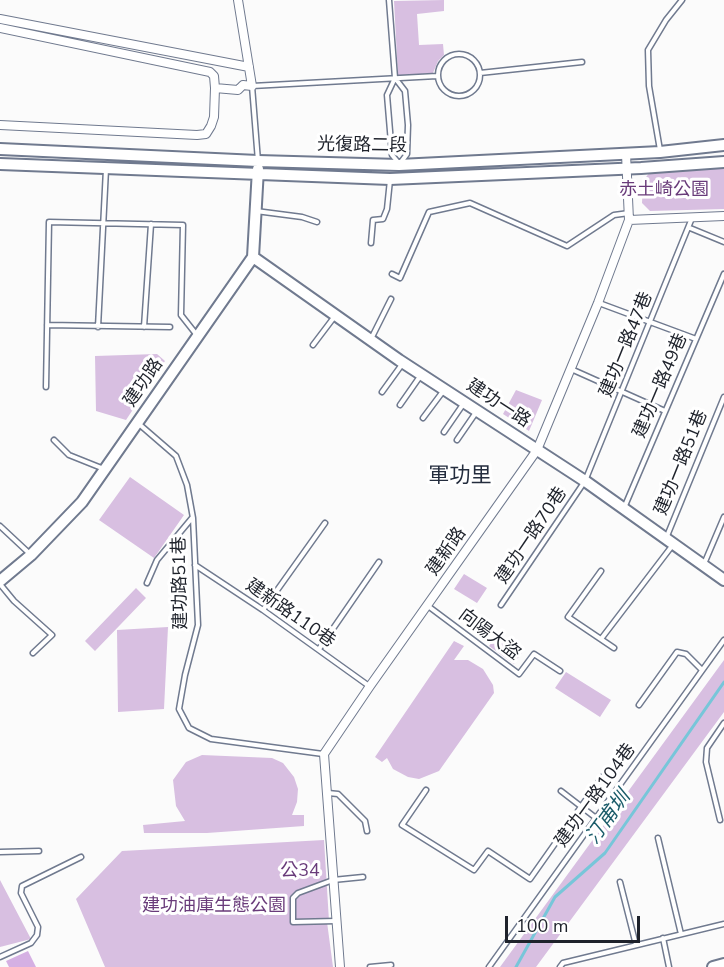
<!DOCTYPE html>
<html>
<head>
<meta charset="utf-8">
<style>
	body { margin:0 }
	#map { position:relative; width:724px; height:967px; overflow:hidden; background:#fbfbfb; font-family:"Nunito Sans",sans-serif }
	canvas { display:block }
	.scale { position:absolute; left:505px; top:916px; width:135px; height:27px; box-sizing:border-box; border:3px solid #1e222b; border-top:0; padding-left:8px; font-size:18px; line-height:21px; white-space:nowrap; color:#1e222b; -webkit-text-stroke:4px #fff; paint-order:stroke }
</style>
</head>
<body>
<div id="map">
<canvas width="724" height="967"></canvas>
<div class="scale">100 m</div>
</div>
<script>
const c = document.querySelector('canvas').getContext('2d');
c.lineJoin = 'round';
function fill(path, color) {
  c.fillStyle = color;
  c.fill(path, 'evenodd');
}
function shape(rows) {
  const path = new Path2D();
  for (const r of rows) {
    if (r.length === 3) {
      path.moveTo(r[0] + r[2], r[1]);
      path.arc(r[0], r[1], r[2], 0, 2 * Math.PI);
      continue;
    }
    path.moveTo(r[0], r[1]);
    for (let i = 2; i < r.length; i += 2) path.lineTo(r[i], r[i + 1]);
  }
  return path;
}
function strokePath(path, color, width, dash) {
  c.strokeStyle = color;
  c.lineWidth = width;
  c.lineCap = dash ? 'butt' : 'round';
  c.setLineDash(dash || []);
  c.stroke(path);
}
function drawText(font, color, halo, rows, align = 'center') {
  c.font = font + ' "Nunito Sans","Noto Sans TC",sans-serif';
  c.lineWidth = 6;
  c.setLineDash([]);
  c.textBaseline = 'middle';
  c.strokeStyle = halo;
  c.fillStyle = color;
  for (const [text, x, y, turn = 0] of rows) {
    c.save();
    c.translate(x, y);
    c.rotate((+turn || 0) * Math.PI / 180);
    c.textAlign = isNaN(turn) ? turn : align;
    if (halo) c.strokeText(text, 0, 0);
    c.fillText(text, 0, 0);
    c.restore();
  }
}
fill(shape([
	[444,0,444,11,417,14,419,45,443,44,444,55,438,61,433,73,398,76,394,1],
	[724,168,724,209,650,211,642,203,643,181,650,172],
	[157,354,165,361,126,420,96,411,95,356],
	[516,390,542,400,529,431,503,414],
	[130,477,184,515,154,558,99,520],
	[464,574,487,588,477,603,454,589],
	[136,588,146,598,95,651,85,641],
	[168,627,164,709,118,712,117,630],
	[499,633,523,651,514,664,489,646],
	[454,641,464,646,454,660,468,660,483,669,493,685,494,693,439,771,419,779,408,777,393,769,387,758,382,762,375,757],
	[724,660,724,712,536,967,500,967],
	[566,672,611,700,600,717,555,688],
	[202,755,272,758,283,763,294,777,298,789,297,802,292,815,304,815,304,826,207,833,144,833,143,825,185,821,176,806,173,780,186,762],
	[324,840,329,921,327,922,333,967,105,967,76,899,122,851],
	[0,880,31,939,0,947]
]), '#d8bfe1');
fill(shape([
	[28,951,36,967,9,967,6,961]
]), '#d5b0e3');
strokePath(shape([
	[516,967,555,897,605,853,724,682]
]), '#77c6d9', 3);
const lane = shape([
	[389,0,395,78,387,95,392,155,397,161],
	[459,75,21],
	[480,73,582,62],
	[395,78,405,91,408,125,407,154,401,162],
	[660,150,649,86,648,50,666,20,682,0],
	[258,161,252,86,437,76],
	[256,211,302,217,317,222],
	[690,228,724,242],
	[371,243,373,220,383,219,387,209,390,180],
	[392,274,400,278,429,212,470,203,567,246,614,215,629,213],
	[599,303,696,339],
	[47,325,170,327],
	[98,327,106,169],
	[144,327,151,224],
	[371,339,391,299],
	[313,345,335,316],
	[571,369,665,411],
	[46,387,49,222,183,225,181,315,196,334],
	[382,392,403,363],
	[400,405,421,375],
	[423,418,444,390],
	[139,424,176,456,187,485,193,518,198,625,185,675,179,709,189,728,211,739,323,754],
	[444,432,464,403],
	[54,440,69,455,104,469],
	[457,440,477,411],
	[624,508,724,274],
	[0,526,30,554],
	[667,536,724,397],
	[704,564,724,517],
	[195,565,263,610,369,686],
	[601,571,568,617,614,648],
	[147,583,157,560,192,518],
	[0,584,14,601,52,635,33,653],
	[501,605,585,481,692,218],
	[428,606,519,674,534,654,560,671],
	[263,610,325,523],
	[601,639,672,546],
	[319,649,379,562],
	[639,705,677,652,686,654,702,670],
	[426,790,402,825,474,870,488,851,530,879,602,777],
	[561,791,596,818],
	[328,793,338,794,365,821,367,831],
	[720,820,706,762,707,748,724,723],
	[658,838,681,934],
	[0,852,39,851],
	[620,882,636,945],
	[336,921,293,922,293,898,298,893,333,880,363,877],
	[663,938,669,967],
	[0,957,31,943,37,935,38,927,21,893,22,886,81,857],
	[370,967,391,965],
	[489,967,724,640],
	[560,967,563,963,724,924]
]);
const street = shape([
	[0,19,249,67],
	[0,28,210,72,214,76,215,88,238,90,243,85,252,86,238,0],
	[0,125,197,135,206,134,211,126,214,117,215,88],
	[629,220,724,216],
	[340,967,324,754,370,686,537,450,598,303,629,220,626,154]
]);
const secondary = shape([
	[0,149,258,161,399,165,660,152,724,145],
	[0,164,390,179,641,168,724,162],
	[253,257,399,360,585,481,724,580],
	[0,581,31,555,82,502,253,257,258,169],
	[713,967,724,964]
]);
strokePath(lane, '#707a8f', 7);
strokePath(street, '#707a8f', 10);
strokePath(secondary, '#707a8f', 14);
strokePath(lane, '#fff', 4);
strokePath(street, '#fff', 8);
strokePath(secondary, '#fff', 10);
drawText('18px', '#1e222b', '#fff', [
	["光復路二段",362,146,1],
	["建功一路47巷",627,345,-68],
	["建功路",144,383,-56],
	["建功一路49巷",661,386,-67],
	["建功一路",498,404,33],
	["建功一路51巷",682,463,-68],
	["建功一路70巷",532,536,-56],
	["建新路",447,552,-55],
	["建功路51巷",181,583,-91],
	["建新路110巷",290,614,35],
	["向陽大盜",489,635,37],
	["建功一路104巷",596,796,-54]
]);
drawText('18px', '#693b7a', '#fff', [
	["赤土崎公園",664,191],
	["公34",300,872],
	["建功油庫生態公園",214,907]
]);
drawText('italic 20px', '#1b5c6a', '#fff', [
	["汀甫圳",609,818,-54]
]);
drawText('21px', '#242d3e', '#fff', [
	["軍功里",460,477]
]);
</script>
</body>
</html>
